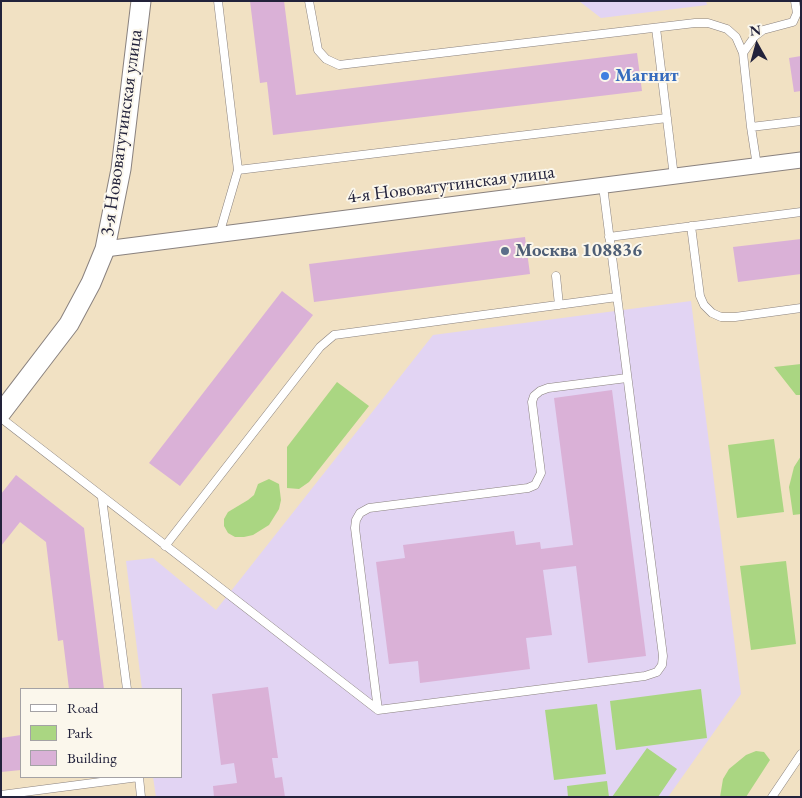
<!DOCTYPE html>
<html>
<head>
<meta charset="utf-8">
<style>
	body { margin:0 }
	#map { position:relative; width:802px; height:798px; overflow:hidden; background:#f1e1c3; font-family:"EB Garamond",serif }
	canvas { display:block }
	.frame { position:absolute; inset:0; border:2px solid #22223b; pointer-events:none }
	.legend { position:absolute; left:20px; top:688px; width:162px; height:90px; box-sizing:border-box; background:#fbf7ec; border:1px solid #a4a2a5; margin:0; padding:6px 9px; list-style:none; font-size:15px; color:#22223b }
	.legend li { display:flex; align-items:center; gap:10px; height:25px }
	.legend b { width:25px; border:1px solid #a4a2a5 }
	.north { position:absolute; left:732px; top:20px; width:50px; height:50px; -webkit-text-stroke:4px #fbf7ec; paint-order:stroke; rotate:353deg; font-size:14px; font-weight:700; line-height:20px; text-align:center; color:#22223b }
	.north::after { content:''; display:block; margin:auto; width:18px; height:22px; background:#22223b; clip-path:polygon(50% 0,100% 100%,50% 72%,0 100%) }
</style>
</head>
<body>
<div id="map">
<canvas width="802" height="798"></canvas>
<div class="frame"></div>
<ul class="legend">
<li><b style="height:6px;background:#fff"></b>Road</li>
<li><b style="height:14px;background:#aad682"></b>Park</li>
<li><b style="height:14px;background:#dab1d7"></b>Building</li>
</ul>
<div class="north">N</div>
</div>
<script>
const c = document.querySelector('canvas').getContext('2d');
c.lineJoin = 'round';
function fill(path, color) {
  c.fillStyle = color;
  c.fill(path, 'evenodd');
}
function shape(rows) {
  const path = new Path2D();
  for (const r of rows) {
    path.moveTo(r[0], r[1]);
    for (let i = 2; i < r.length; i += 2) path.lineTo(r[i], r[i + 1]);
  }
  return path;
}
function strokePath(path, color, width, dash) {
  c.strokeStyle = color;
  c.lineWidth = width;
  c.lineCap = dash ? 'butt' : 'round';
  c.setLineDash(dash || []);
  c.stroke(path);
}
function drawText(font, color, halo, rows, align = 'center') {
  c.font = font + ' "EB Garamond",serif';
  c.lineWidth = 4;
  c.setLineDash([]);
  c.textBaseline = 'middle';
  c.strokeStyle = halo;
  c.fillStyle = color;
  for (const [text, x, y, turn = 0] of rows) {
    c.save();
    c.translate(x, y);
    c.rotate((+turn || 0) * Math.PI / 180);
    c.textAlign = isNaN(turn) ? turn : align;
    if (halo) c.strokeText(text, 0, 0);
    c.fillText(text, 0, 0);
    c.restore();
  }
}
fill(shape([
	[579,1,706,1,707,5,601,18],
	[691,301,741,694,668,797,156,797,153,777,181,777,181,689,142,689,126,561,153,558,216,610,433,335]
]), '#e2d4f3');
fill(shape([
	[801,364,801,395,796,395,774,367],
	[337,382,369,406,309,482,299,489,287,488,287,447],
	[774,439,784,512,737,518,728,445],
	[801,456,801,514,793,515,789,487,794,467],
	[269,479,279,484,281,500,279,509,269,525,253,535,244,537,235,537,228,533,224,526,224,519,228,512,248,500,254,495,258,484],
	[786,561,796,644,751,650,740,566],
	[701,689,707,738,616,750,610,701],
	[597,704,606,774,554,780,545,710],
	[647,748,677,769,658,797,612,797],
	[756,751,764,752,770,760,746,797,720,797,723,779,729,769,746,755],
	[607,781,609,797,568,797,567,786]
]), '#aad682');
fill(shape([
	[250,1,284,1,296,95,637,53,642,91,273,135,267,82,260,83],
	[801,56,801,91,794,92,789,58],
	[525,237,530,274,314,302,309,264],
	[801,239,801,274,738,282,733,247],
	[282,291,313,315,180,486,149,463],
	[612,390,646,656,588,663,576,566,543,570,552,635,526,638,530,669,420,683,418,661,389,664,376,562,405,558,403,545,514,531,516,545,540,542,541,549,573,545,554,398],
	[16,475,84,528,104,689,69,689,63,640,58,641,46,542,20,522,1,546,1,494],
	[268,687,278,758,272,758,275,778,282,777,285,797,214,797,213,786,237,783,234,763,221,765,212,694],
	[21,735,21,770,1,772,1,738]
]), '#dab1d7');
const service = shape([
	[218,1,238,170,667,118],
	[309,1,318,50,326,59,339,65,695,23,708,23,727,29,736,37,743,53,755,36,763,30,793,22,797,13,795,1],
	[656,28,674,177],
	[743,53,751,127,801,121],
	[751,127,757,166],
	[691,226,700,296,704,305,712,313,721,317,735,317,801,308],
	[219,235,238,170],
	[609,237,801,212],
	[556,276,559,305],
	[1,418,378,710,645,676,657,672,662,665,663,656,603,186],
	[102,498,127,689],
	[165,546,320,347,334,335,617,297],
	[378,710,355,528,356,520,360,513,369,508,528,488,535,485,541,473,532,402,534,396,540,391,548,388,627,378],
	[1,795,139,777,141,797],
	[772,797,801,754]
]);
const minor = shape([
	[105,249,801,160]
]);
const tertiary = shape([
	[1,413,69,324,91,283,105,249,121,169,141,1]
]);
strokePath(service, '#8a827f', 9);
strokePath(minor, '#8a827f', 17);
strokePath(tertiary, '#8a827f', 21);
strokePath(service, '#fff', 8);
strokePath(minor, '#fff', 15);
strokePath(tertiary, '#fff', 19);
for (const [x, y, r, color] of [
	[605,76,5,"#3f7fe0"],
	[505,251,5,"#5c6f8a"]
]) {
  const dot = new Path2D();
  dot.arc(x, y, r, 0, 2 * Math.PI);
  c.fillStyle = color;
  c.fill(dot);
  strokePath(dot, '#fbf7ec', 2);
}
drawText('bold 19px', '#366cbe', '#fbf7ec', [
	["Магнит",615,76]
], 'left');
drawText('19px', '#22223b', '#fbf7ec', [
	["3-я Нововатутинская улица",122,133,-82],
	["4-я Нововатутинская улица",451,185,-7]
]);
drawText('bold 19px', '#4e5e75', '#fbf7ec', [
	["Москва 108836",515,251]
], 'left');
</script>
</body>
</html>
